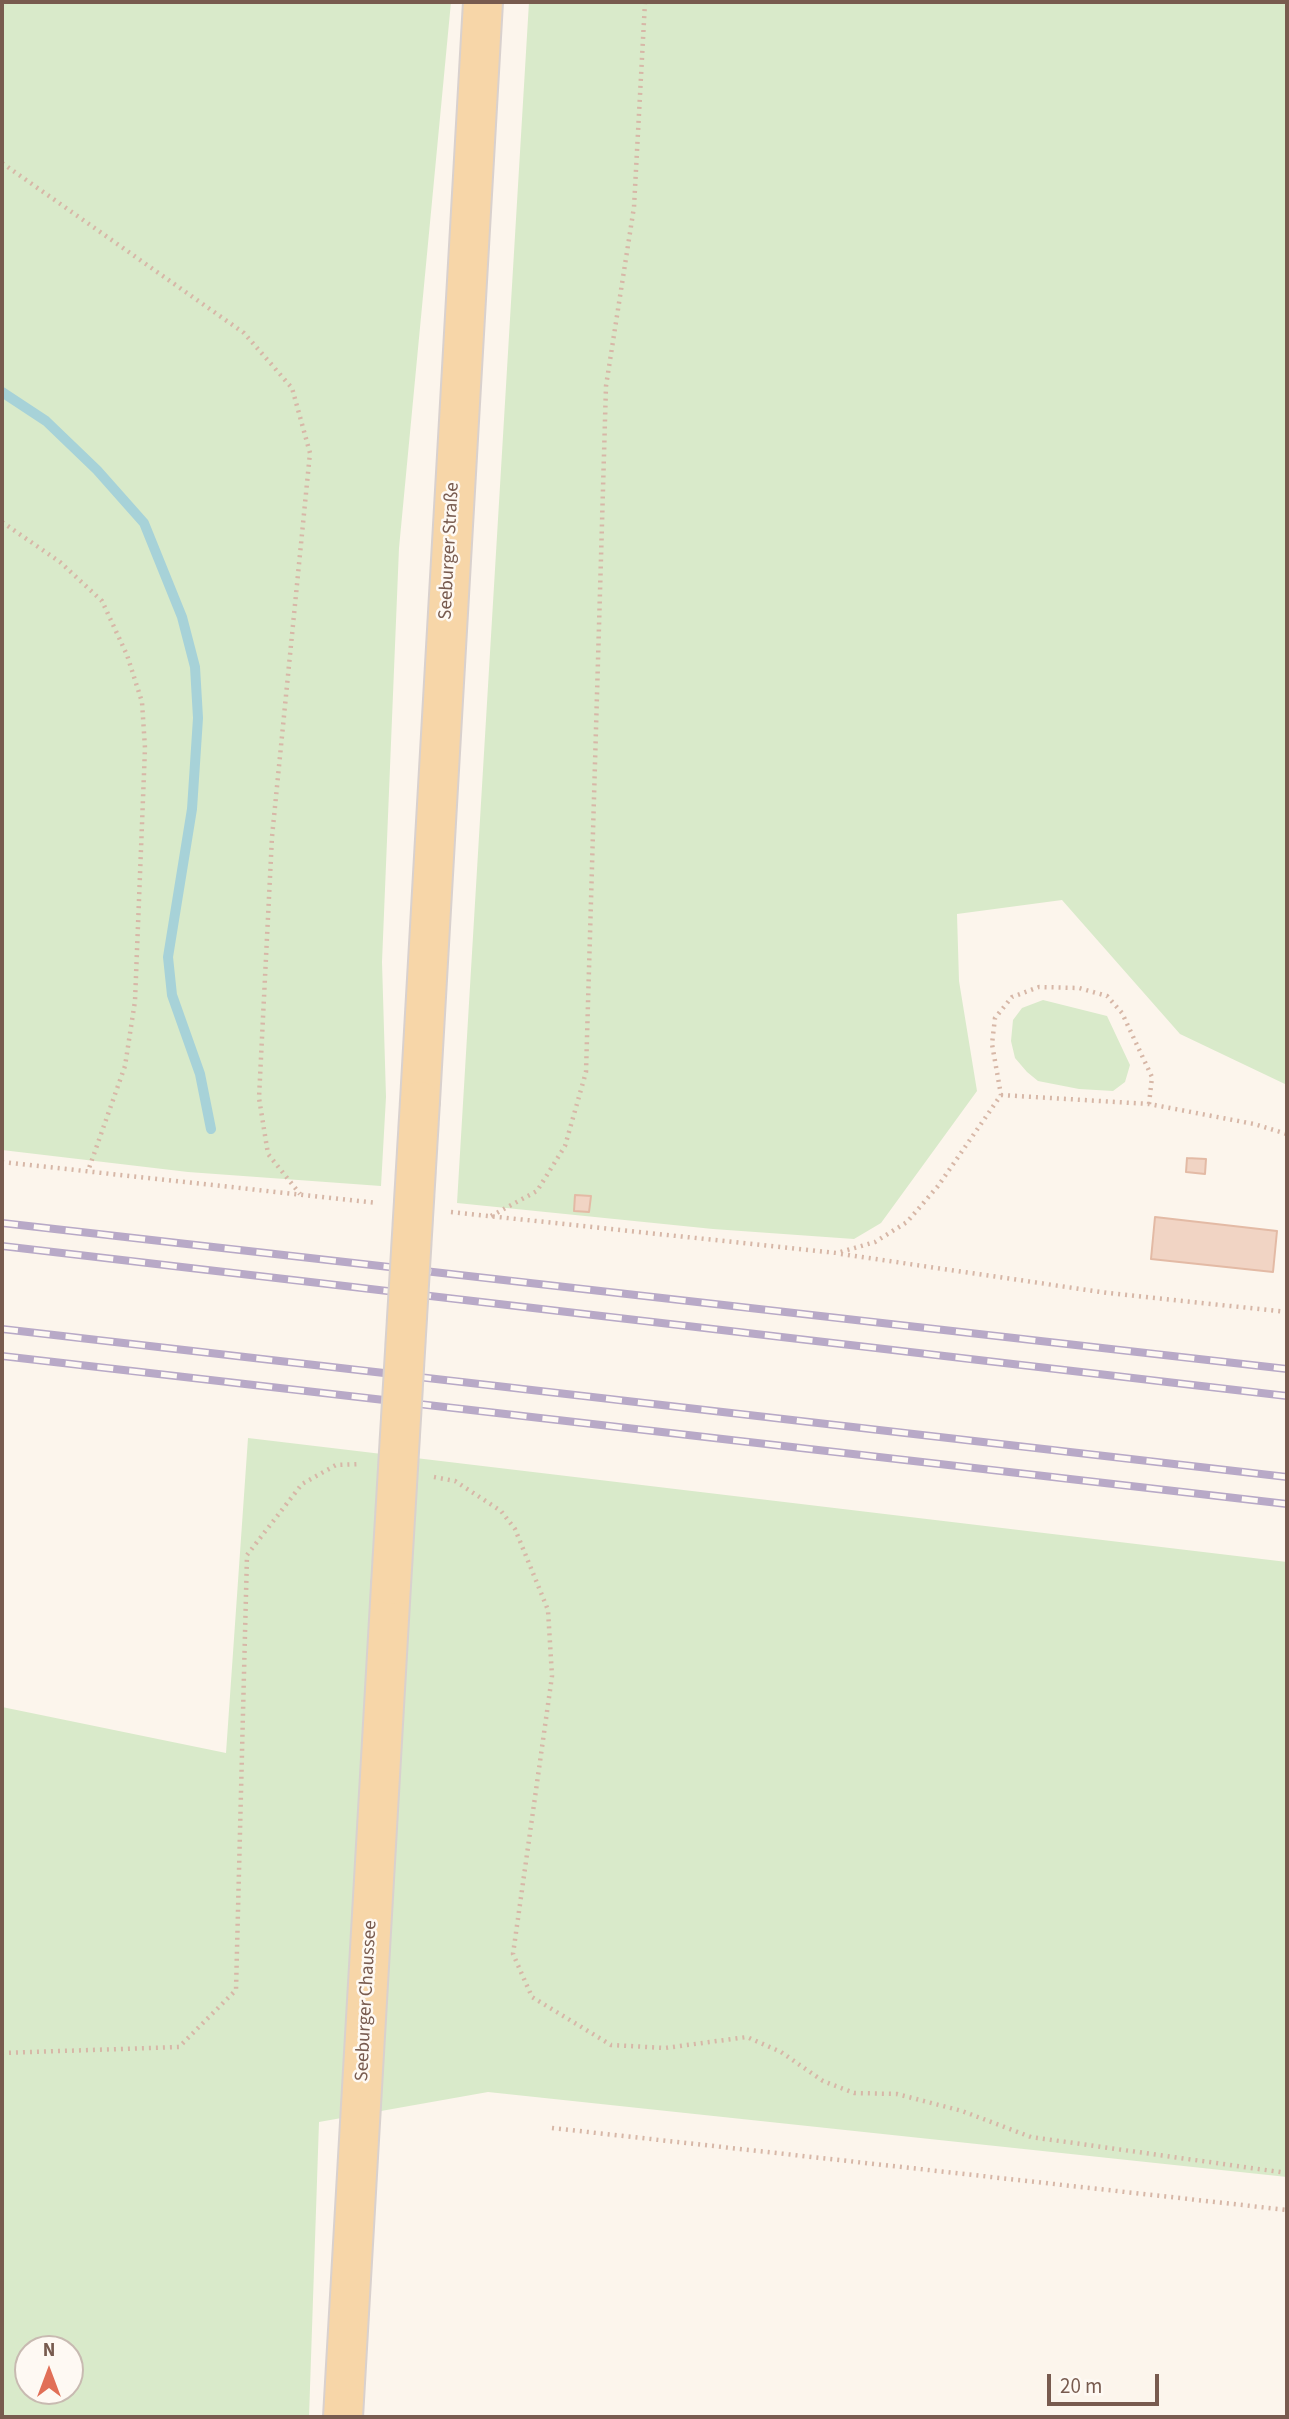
<!DOCTYPE html>
<html>
<head>
<meta charset="utf-8">
<style>
	body { margin:0 }
	#map { position:relative; width:1289px; height:2419px; overflow:hidden; background:#fcf5ec; font-family:"Source Sans 3",sans-serif }
	canvas { display:block }
	.frame { position:absolute; inset:0; border:4px solid #785b4f; pointer-events:none }
	.north { position:absolute; left:14px; top:2335px; width:70px; height:70px; box-sizing:border-box; background:#fef9f3; border:2px solid #c8bab1; border-radius:50%; rotate:0deg; font-size:19px; font-weight:700; line-height:28px; text-align:center; color:#785b4f }
	.north::after { content:''; display:block; margin:auto; width:24px; height:32px; background:#e16f57; clip-path:polygon(50% 0,100% 100%,50% 72%,0 100%) }
	.scale { position:absolute; left:1047px; top:2374px; width:112px; height:32px; box-sizing:border-box; border:4px solid #785b4f; border-top:0; padding-left:9px; font-size:21px; line-height:24px; white-space:nowrap; color:#785b4f; -webkit-text-stroke:5px #fef9f3; paint-order:stroke }
</style>
</head>
<body>
<div id="map">
<canvas width="1289" height="2419"></canvas>
<div class="frame"></div>
<div class="north">N</div>
<div class="scale">20 m</div>
</div>
<script>
const c = document.querySelector('canvas').getContext('2d');
c.lineJoin = 'round';
function fill(path, color) {
  c.fillStyle = color;
  c.fill(path, 'evenodd');
}
function shape(rows) {
  const path = new Path2D();
  for (const r of rows) {
    path.moveTo(r[0], r[1]);
    for (let i = 2; i < r.length; i += 2) path.lineTo(r[i], r[i + 1]);
  }
  return path;
}
function strokePath(path, color, width, dash) {
  c.strokeStyle = color;
  c.lineWidth = width;
  c.lineCap = dash ? 'butt' : 'round';
  c.setLineDash(dash || []);
  c.stroke(path);
}
function drawText(font, color, halo, rows, align = 'center') {
  c.font = font + ' "Source Sans 3",sans-serif';
  c.lineWidth = 5;
  c.setLineDash([]);
  c.textBaseline = 'middle';
  c.strokeStyle = halo;
  c.fillStyle = color;
  for (const [text, x, y, turn = 0] of rows) {
    c.save();
    c.translate(x, y);
    c.rotate((+turn || 0) * Math.PI / 180);
    c.textAlign = isNaN(turn) ? turn : align;
    if (halo) c.strokeText(text, 0, 0);
    c.fillText(text, 0, 0);
    c.restore();
  }
}
fill(shape([
	[2,2,451,2,399,548,382,962,386,1097,381,1186,188,1172,2,1150],
	[529,2,1287,2,1287,1085,1180,1034,1062,900,957,914,959,981,977,1091,881,1223,854,1239,713,1229,457,1203],
	[1043,1000,1107,1016,1130,1065,1125,1082,1113,1091,1079,1089,1038,1081,1027,1072,1015,1058,1011,1041,1013,1020,1022,1008],
	[248,1438,1287,1562,1287,2177,488,2092,319,2122,309,2417,2,2417,2,1707,226,1753],
	[28,2349,70,2349,70,2391,28,2391]
]), '#d9eaca');
strokePath(shape([
	[2,392,46,421,97,470,144,523,182,617,195,667,198,718,192,809,168,957,172,995,200,1074,211,1129]
]), '#a7d2d8', 10);
const building = shape([
	[1187,1158,1206,1159,1205,1174,1186,1172,1187,1158],
	[575,1195,591,1196,589,1212,574,1211,575,1195],
	[1155,1217,1277,1231,1273,1272,1151,1259,1155,1217]
]);
fill(building, '#f1d4c4');
strokePath(building, '#e3baa5', 2);
const major = shape([
	[420,1101,483,2],
	[343,2417,391,1585]
]);
strokePath(major, '#d9d1ce', 42);
strokePath(shape([
	[2,163,244,333,292,388,310,453,272,837,259,1098,268,1154,300,1194],
	[2,522,60,562,102,601,127,655,142,702,145,748,135,1001,125,1066,88,1171],
	[1001,1095,1149,1104,1254,1124,1287,1134],
	[2,1162,377,1203],
	[451,1212,837,1253,875,1242,907,1222,938,1186,1001,1095,992,1044,995,1018,1012,997,1039,987,1079,988,1107,996,1122,1013,1152,1077,1149,1104],
	[491,1216,537,1191,565,1146,586,1072,606,386,634,207,645,2],
	[841,1254,1108,1293,1287,1312],
	[434,1477,455,1481,501,1511,515,1529,548,1610,552,1676,513,1954,532,1997,611,2045,665,2048,747,2037,781,2052,823,2081,854,2093,897,2094,962,2111,1031,2137,1287,2173],
	[2,2053,179,2047,236,1990,247,1555,302,1484,336,1465,360,1464],
	[552,2128,1287,2210]
]), '#d7b7a7', 4.5, [2, 5]);
strokePath(major, '#f7d6a8', 38);
const rail = shape([
	[2,1223,1287,1369],
	[2,1246,1287,1396],
	[2,1329,1287,1477],
	[2,1356,1287,1504]
]);
strokePath(rail, '#b8a9c7', 8);
strokePath(rail, '#fef9f3', 5, [16]);
const majorBridge = shape([
	[391,1585,420,1101]
]);
strokePath(majorBridge, '#d9d1ce', 42, []);
strokePath(majorBridge, '#f7d6a8', 38);
drawText('19px', '#785b4f', '#fef9f3', [
	["Seeburger Straße",450,551,-87],
	["Seeburger Chaussee",367,2001,-87]
]);
</script>
</body>
</html>
